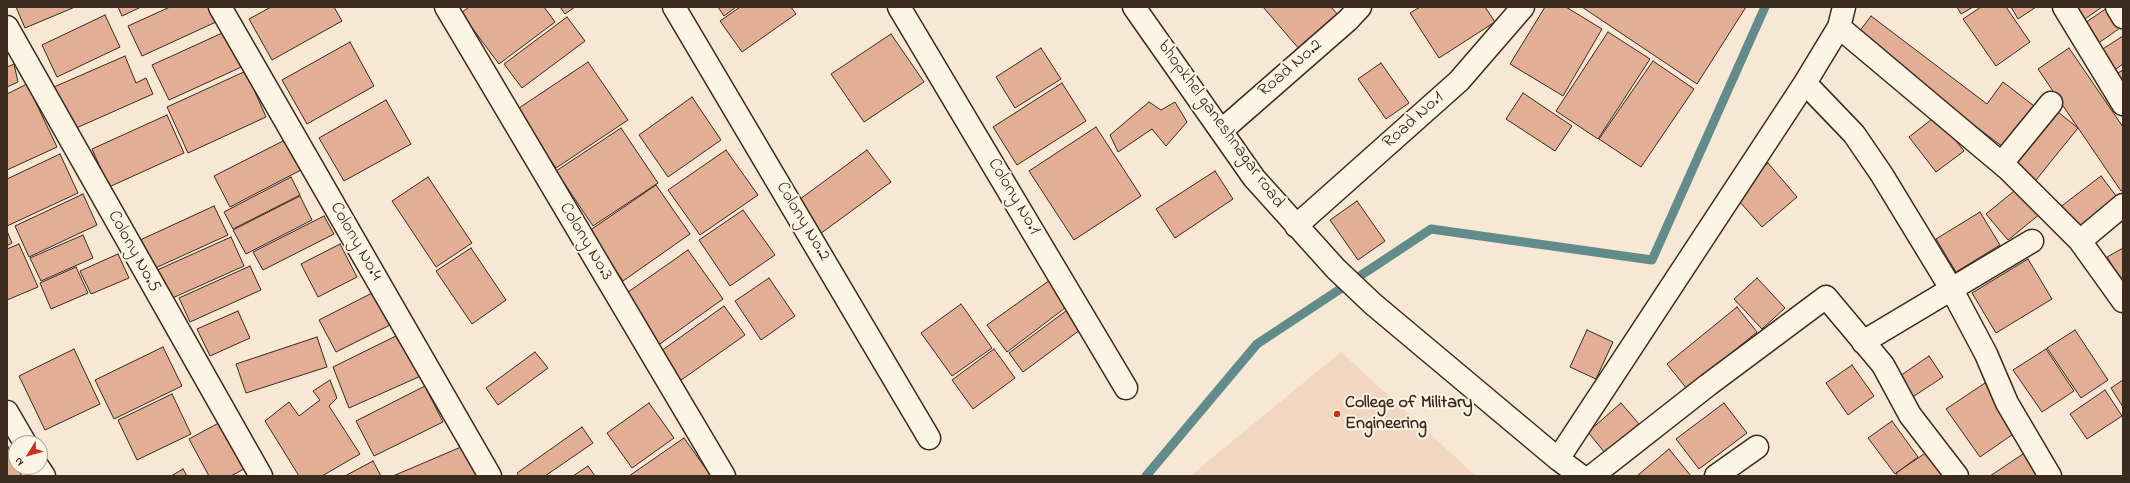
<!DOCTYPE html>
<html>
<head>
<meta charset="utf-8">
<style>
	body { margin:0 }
	#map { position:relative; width:2130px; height:483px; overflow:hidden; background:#f7e7d5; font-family:"Indie Flower",sans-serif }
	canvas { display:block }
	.frame { position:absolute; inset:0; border:8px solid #3b2a1e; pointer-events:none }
	.north { position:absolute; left:8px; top:435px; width:40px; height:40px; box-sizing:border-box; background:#fcf5e5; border:1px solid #afa495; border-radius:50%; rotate:233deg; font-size:11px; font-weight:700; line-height:16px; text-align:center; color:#3b2a1e }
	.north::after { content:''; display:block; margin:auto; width:14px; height:18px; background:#c8321e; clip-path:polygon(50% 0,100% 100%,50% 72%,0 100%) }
</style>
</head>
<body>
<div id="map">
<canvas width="2130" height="483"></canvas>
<div class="frame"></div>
<div class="north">N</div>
</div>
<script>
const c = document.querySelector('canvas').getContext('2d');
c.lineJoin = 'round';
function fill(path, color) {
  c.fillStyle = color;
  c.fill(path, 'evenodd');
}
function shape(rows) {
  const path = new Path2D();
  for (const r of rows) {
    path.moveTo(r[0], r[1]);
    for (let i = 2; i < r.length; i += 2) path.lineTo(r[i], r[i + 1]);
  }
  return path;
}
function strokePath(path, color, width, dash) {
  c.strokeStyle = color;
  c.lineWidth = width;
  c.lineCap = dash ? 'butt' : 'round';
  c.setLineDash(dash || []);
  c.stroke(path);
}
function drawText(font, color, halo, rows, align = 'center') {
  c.font = font + ' "Indie Flower",sans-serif';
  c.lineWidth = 4;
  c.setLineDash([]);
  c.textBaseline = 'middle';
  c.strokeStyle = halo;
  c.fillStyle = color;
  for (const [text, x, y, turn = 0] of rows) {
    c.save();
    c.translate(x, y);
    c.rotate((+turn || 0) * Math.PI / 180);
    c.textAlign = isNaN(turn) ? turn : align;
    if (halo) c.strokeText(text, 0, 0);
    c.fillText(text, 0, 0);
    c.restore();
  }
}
fill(shape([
	[1341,352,1476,476,1190,476]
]), '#f1d6c2');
strokePath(shape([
	[1146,476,1257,344,1431,229,1652,260,1765,7]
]), '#628b8c', 9);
const building = shape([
	[16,7,75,7,25,28,16,7],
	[118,7,141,7,122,16,118,7],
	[170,7,209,7,216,22,142,56,128,26,170,7],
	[271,7,334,7,342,21,272,60,249,19,271,7],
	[469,7,544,7,555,22,499,64,461,13,469,7],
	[560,7,575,7,565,14,560,7],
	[718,7,736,7,724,16,718,7],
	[740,7,791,7,796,14,742,52,720,21,740,7],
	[1263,7,1331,7,1339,16,1300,50,1263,7],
	[1420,7,1485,7,1495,22,1439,58,1410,13,1420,7],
	[1545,7,1566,7,1602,29,1563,96,1510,64,1545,7],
	[1582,7,1746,7,1697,84,1582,7],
	[1957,7,1973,7,1961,14,1957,7],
	[1981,7,2006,7,2030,42,1996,66,1963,19,1981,7],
	[2011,7,2036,7,2018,19,2011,7],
	[2068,7,2102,7,2079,23,2068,7],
	[2107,8,2120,28,2093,47,2079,27,2107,8],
	[105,15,120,47,57,77,42,45,105,15],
	[1871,16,1987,104,2003,82,2038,109,2007,150,1856,36,1871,16],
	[567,17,585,41,522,88,504,64,567,17],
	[231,29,248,64,169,100,152,65,231,29],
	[1608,32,1650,59,1598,139,1556,111,1608,32],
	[891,34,924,82,864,122,831,74,891,34],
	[2123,36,2123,64,2109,74,2095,54,2123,36],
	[350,42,374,86,307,124,282,80,350,42],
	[1041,48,1061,79,1015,108,996,77,1041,48],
	[2069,48,2123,127,2123,190,2121,191,2038,69,2069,48],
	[125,56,136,83,146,78,153,94,74,129,54,87,125,56],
	[1653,61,1694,89,1641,167,1599,139,1653,61],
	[588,62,628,120,556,168,516,110,588,62],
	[1381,63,1409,103,1386,119,1358,79,1381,63],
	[14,64,18,82,7,87,7,67,14,64],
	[2123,70,2123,94,2111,77,2123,70],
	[246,71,266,117,188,153,167,107,246,71],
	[1062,83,1086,121,1017,165,993,127,1062,83],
	[27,84,57,147,7,170,7,94,27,84],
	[1523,93,1572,126,1555,151,1506,119,1523,93],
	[692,97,721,140,668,177,639,135,692,97],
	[386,100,411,144,344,181,319,138,386,100],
	[1149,102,1161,110,1175,102,1187,122,1166,146,1152,129,1118,152,1110,135,1149,102],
	[2053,108,2078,128,2032,185,2008,166,2053,108],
	[167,115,184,153,109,187,92,149,167,115],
	[1936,116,1964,151,1936,172,1909,137,1936,116],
	[1096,127,1141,196,1074,240,1029,171,1096,127],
	[621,128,658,183,593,226,556,171,621,128],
	[285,140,301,170,230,207,214,176,285,140],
	[726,150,758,195,700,235,668,190,726,150],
	[867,150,891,182,820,234,796,202,867,150],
	[60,154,78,193,7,226,7,179,60,154],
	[1768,163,1797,197,1762,227,1732,193,1768,163],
	[1215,171,1233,199,1175,238,1156,209,1215,171],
	[2101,176,2120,201,2077,233,2059,208,2101,176],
	[291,177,300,195,233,229,224,212,291,177],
	[428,177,472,243,436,267,392,201,428,177],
	[656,185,690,234,623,281,589,231,656,185],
	[2019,187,2040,214,2008,240,1986,214,2019,187],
	[83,194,97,225,29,257,15,226,83,194],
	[300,196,312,220,246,254,233,230,300,196],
	[1357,201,1385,241,1358,260,1330,220,1357,201],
	[214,206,228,235,151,270,138,241,214,206],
	[743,210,775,255,730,286,699,240,743,210],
	[1980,212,2000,245,1956,272,1936,239,1980,212],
	[324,216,334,234,263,270,253,252,324,216],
	[7,231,12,243,7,246,7,231],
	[83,235,93,258,41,281,30,258,83,235],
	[231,237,244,266,168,300,155,271,231,237],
	[19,244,38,287,7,300,7,249,19,244],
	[340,244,357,277,318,297,301,264,340,244],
	[471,248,506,300,472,324,436,271,471,248],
	[2123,248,2123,278,2120,279,2107,257,2123,248],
	[688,250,723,299,657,346,621,297,688,250],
	[118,254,129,278,91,294,80,271,118,254],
	[2028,259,2052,299,1996,333,1972,293,2028,259],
	[250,266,261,290,190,322,179,298,250,266],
	[76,267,88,293,51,309,40,283,76,267],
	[769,278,795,316,761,340,735,301,769,278],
	[1757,278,1785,308,1762,329,1734,299,1757,278],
	[1050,280,1069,305,1007,352,987,325,1050,280],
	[378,290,394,323,336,352,319,320,378,290],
	[961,304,992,348,952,376,921,333,961,304],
	[724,306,745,335,677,383,657,354,724,306],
	[1737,307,1757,332,1687,389,1667,364,1737,307],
	[1070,308,1084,327,1023,372,1009,353,1070,308],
	[238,311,250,338,210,356,197,329,238,311],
	[1587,330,1613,342,1596,379,1570,367,1587,330],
	[2075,330,2108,380,2081,398,2047,348,2075,330],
	[402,333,423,375,349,408,333,367,402,333],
	[317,337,327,367,246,393,236,364,317,337],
	[163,347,182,386,114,419,95,380,163,347],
	[74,349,100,404,45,430,19,376,74,349],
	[994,349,1015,378,973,409,952,380,994,349],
	[2046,349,2074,391,2042,412,2013,370,2046,349],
	[535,352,548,368,498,405,486,388,535,352],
	[1929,356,1943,377,1911,398,1897,378,1929,356],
	[1852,365,1874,396,1848,415,1826,383,1852,365],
	[330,380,337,398,329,406,360,454,322,476,299,476,265,421,289,402,299,416,320,400,313,391,330,380],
	[2123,380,2123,407,2111,388,2123,380],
	[1985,383,2019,430,1980,457,1946,409,1985,383],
	[425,386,443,422,374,456,356,421,425,386],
	[2105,390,2122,416,2087,439,2070,414,2105,390],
	[172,394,191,434,137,460,118,420,172,394],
	[649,403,674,438,632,468,607,433,649,403],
	[1621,403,1639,424,1605,453,1588,432,1621,403],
	[1724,403,1747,433,1699,469,1676,439,1724,403],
	[226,419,251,465,231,476,209,476,189,439,226,419],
	[1892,421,1918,457,1895,474,1868,438,1892,421],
	[582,427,593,443,545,476,519,476,517,473,582,427],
	[684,438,711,476,629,476,684,438],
	[7,444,16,467,22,476,7,476,7,444],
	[468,444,482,476,393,476,468,444],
	[1669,449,1691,476,1637,476,1669,449],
	[1927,452,1944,476,1898,476,1896,473,1927,452],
	[2026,452,2042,476,1990,476,2026,452],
	[373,461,381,476,345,476,373,461],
	[588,466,595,476,573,476,588,466],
	[183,469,187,476,171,476,183,469]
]);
fill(building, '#e2ae95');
strokePath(building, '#3b2a1e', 1);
const minor = shape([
	[220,7,490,476],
	[446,7,724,476],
	[674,7,929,438],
	[899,7,1126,388],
	[1134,7,1254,178,1336,269,1373,304,1558,459,1581,476],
	[2064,7,2123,104],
	[2117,7,2123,17],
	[7,27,261,476],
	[1839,27,2008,169,2080,241,2123,301],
	[1805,83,1854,134,1882,175,1952,290,1986,354,2007,403,2050,476],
	[1221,131,1348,20,1360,7],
	[2002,163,2051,103],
	[1296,226,1459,81,1523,7],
	[2080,241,2123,205],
	[1863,342,2032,241],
	[7,412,25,443],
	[1558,459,1805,83,1839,27,1844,7],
	[38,467,44,476],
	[1592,476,1708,385,1826,297,1883,365,1910,415,1957,476],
	[1716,476,1757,447]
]);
strokePath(minor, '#3b2a1e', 25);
strokePath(minor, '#fcf5e5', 22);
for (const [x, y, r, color] of [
	[1337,414,4,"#c8321e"]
]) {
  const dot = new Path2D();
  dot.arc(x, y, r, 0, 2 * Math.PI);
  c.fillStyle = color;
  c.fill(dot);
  strokePath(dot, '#fcf5e5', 1.5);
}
drawText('18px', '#3b2a1e', '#fcf5e5', [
	["Road No.2",1291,69,-41],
	["Road No.1",1414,121,-42],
	["bhopkhel ganeshnagar road",1220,125,54],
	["Colony No.1",1013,197,59],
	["Colony No.2",802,222,59],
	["Colony No.4",355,242,60],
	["Colony No.3",585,242,59],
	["Colony No.5",133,252,61]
]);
drawText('bold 18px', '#3b2a1e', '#fcf5e5', [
	["College of Military",1345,404],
	["Engineering",1345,425]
], 'left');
</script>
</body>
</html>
